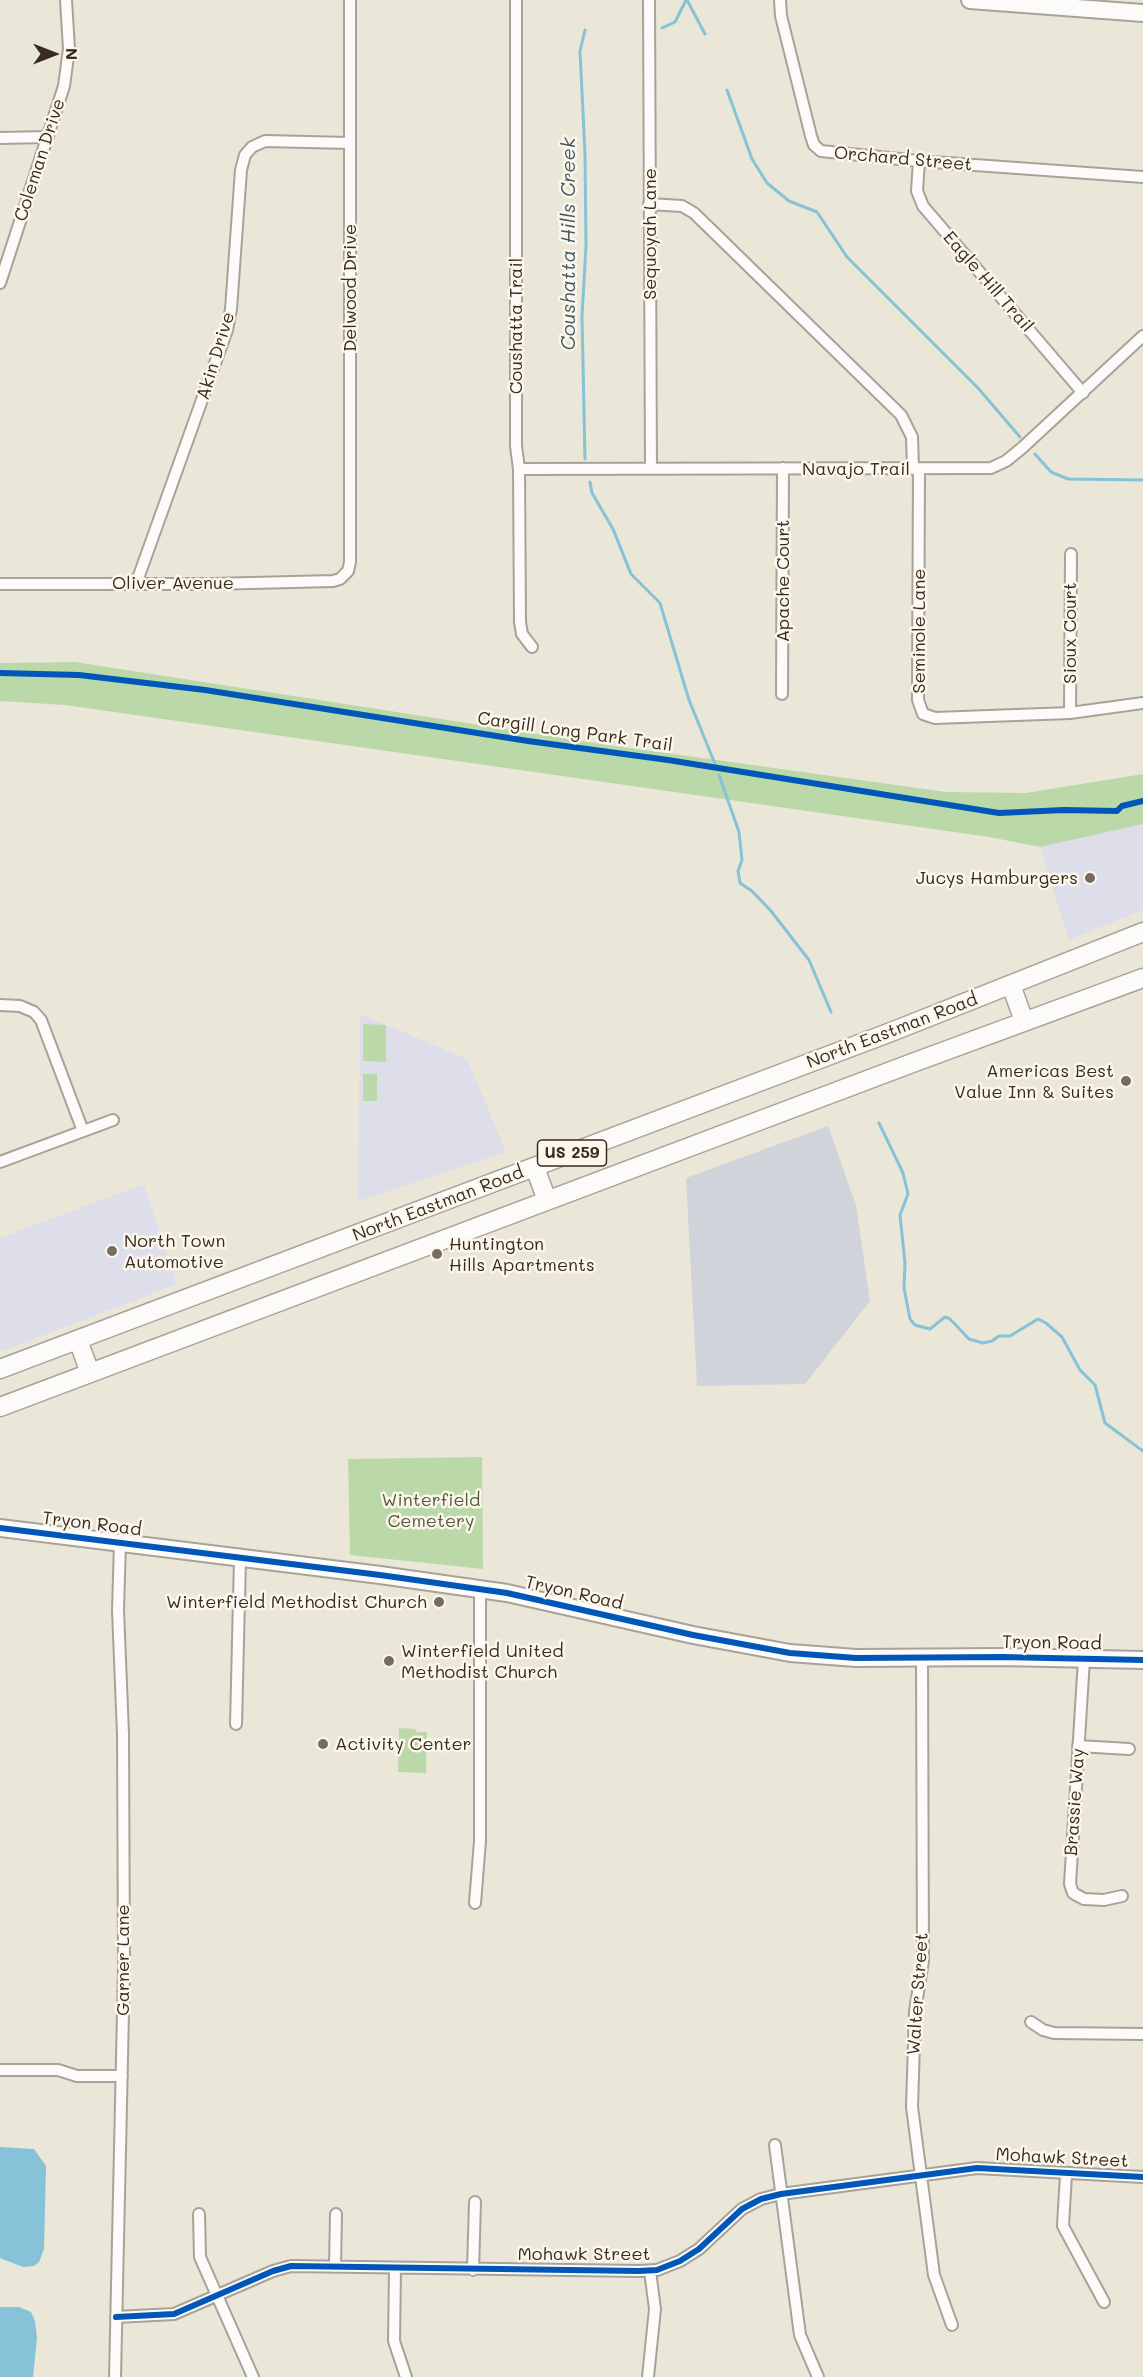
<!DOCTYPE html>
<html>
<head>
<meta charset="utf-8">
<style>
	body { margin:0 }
	#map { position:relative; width:1143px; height:2377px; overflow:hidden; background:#eae6d8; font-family:Mali,sans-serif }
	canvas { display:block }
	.north { position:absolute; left:24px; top:24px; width:60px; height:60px; -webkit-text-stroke:4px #fbf7ec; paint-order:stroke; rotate:90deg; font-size:16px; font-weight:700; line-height:24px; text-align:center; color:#3b2a1e }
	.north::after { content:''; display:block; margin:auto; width:21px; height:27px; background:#3b2a1e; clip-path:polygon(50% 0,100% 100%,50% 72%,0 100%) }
</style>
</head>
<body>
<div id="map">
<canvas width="1143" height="2377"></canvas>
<div class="north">N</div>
</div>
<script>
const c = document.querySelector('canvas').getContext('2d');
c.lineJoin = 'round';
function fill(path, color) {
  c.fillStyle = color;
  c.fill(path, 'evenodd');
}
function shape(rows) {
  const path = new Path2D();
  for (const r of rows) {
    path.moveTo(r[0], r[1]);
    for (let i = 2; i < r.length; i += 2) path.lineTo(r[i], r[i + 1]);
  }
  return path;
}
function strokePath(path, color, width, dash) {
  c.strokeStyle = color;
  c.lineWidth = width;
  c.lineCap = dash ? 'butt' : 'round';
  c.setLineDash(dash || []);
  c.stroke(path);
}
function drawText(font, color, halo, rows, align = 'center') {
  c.font = font + ' Mali,sans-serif';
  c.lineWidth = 5;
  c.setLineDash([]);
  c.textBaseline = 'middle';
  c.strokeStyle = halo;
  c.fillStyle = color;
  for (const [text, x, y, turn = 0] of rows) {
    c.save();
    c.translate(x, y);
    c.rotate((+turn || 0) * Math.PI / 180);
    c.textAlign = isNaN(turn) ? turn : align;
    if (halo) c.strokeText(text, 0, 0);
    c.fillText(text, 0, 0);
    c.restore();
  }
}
fill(shape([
	[1143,824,1143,910,1069,940,1040,847],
	[360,1014,467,1059,506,1152,358,1201],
	[144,1184,177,1284,0,1352,0,1238]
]), '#dedeea');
fill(shape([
	[828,1126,856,1205,870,1301,805,1384,697,1386,686,1178]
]), '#d1d3db');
fill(shape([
	[75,662,602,744,946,792,1026,793,1143,774,1143,824,1040,847,989,837,65,705,0,701,0,663],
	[363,1024,386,1025,386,1062,363,1061],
	[363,1074,377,1074,377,1101,363,1101],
	[482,1457,483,1569,350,1555,348,1459],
	[399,1728,416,1729,416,1732,427,1732,426,1773,398,1772]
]), '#bbd9a8');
fill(shape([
	[0,2147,34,2149,46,2166,44,2249,39,2262,34,2266,23,2267,0,2258],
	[0,2307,19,2307,31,2312,35,2321,37,2338,33,2377,0,2377]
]), '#86c2d8');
strokePath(shape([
	[687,0,705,34],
	[662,28,675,22,686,0],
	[585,30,580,51,585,154,586,246,582,316,585,459],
	[727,90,752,159,767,183,789,201,817,212,847,257,978,388,1020,437],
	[1035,454,1051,472,1068,479,1143,480],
	[590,482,592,493,613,529,631,574,660,603,689,700,715,764],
	[719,775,739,832,742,860,738,871,740,883,752,891,771,911,809,960,831,1012],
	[879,1123,903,1173,908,1194,900,1215,905,1263,904,1288,910,1319,915,1325,930,1329,945,1317,950,1319,969,1339,983,1343,992,1341,999,1336,1010,1336,1038,1319,1046,1323,1062,1337,1080,1370,1095,1385,1105,1423,1143,1451]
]), '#86c2d8', 3);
const street = shape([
	[516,0,516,446,519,469,520,622,522,634,532,647],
	[649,0,651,469],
	[780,0,781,16,811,136,814,145,821,151,919,161,1143,177],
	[0,138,48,137],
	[919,161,917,191,923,206,1083,393],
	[649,204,682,206,694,213,901,415,912,437,913,469],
	[0,283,64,86,69,49,66,0],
	[519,469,991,468,1006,461,1022,448,1143,336],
	[919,469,918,700,923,714,935,718,1070,713,1143,703],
	[0,584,211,584,333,581,340,579,348,571,350,562,350,0],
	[136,584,227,330,231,309,241,170,245,155,252,147,265,141,349,143],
	[782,694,783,468],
	[1070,713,1071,554],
	[0,1005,20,1006,34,1012,41,1020,83,1131],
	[0,1162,113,1120],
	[922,1657,923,1961,915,2011,912,2107,934,2275,952,2325],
	[1084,1659,1070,1884,1073,1893,1084,1899,1104,1900,1122,1896],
	[236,1724,240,1558],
	[1078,1746,1129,1749],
	[475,1903,480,1841,480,1589],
	[1031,2022,1043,2030,1054,2033,1143,2034],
	[0,2070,58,2070,77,2076,122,2076],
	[775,2145,800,2335,818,2377],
	[1066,2174,1063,2226,1104,2302],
	[199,2214,200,2257,253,2377],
	[335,2267,336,2214],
	[395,2269,394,2341,406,2377],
	[473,2270,475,2202],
	[116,2317,174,2314,273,2271,291,2266,639,2271,657,2270,680,2261,699,2249,742,2209,761,2199,781,2194,977,2168,1143,2177],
	[115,2377,124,1967,123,1734,118,1610,120,1543],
	[648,2377,655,2309,650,2271]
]);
const secondary = shape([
	[970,0,1143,13],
	[0,1528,380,1575,507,1593,693,1635,790,1653,856,1658,1002,1657,1143,1660]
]);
const primary = shape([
	[1011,985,1024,1021],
	[535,1168,547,1200],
	[78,1340,90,1373],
	[0,1369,891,1032,1143,932],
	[0,1407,915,1062,1143,978]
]);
strokePath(street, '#a7a399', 14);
strokePath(secondary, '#a7a399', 20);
strokePath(primary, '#a7a399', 21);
strokePath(street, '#fcfbf9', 10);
strokePath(secondary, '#fcfbf9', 16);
strokePath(primary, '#fcfbf9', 18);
strokePath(shape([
	[0,673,79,675,205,690,528,741,668,760,999,813,1064,810,1117,811,1122,806,1143,801],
	[0,1528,380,1575,507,1593,693,1635,790,1653,856,1658,1002,1657,1143,1660],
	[116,2317,174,2314,273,2271,291,2266,639,2271,657,2270,680,2261,699,2249,742,2209,761,2199,781,2194,977,2168,1143,2177]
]), '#0057b8', 6);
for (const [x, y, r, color] of [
	[1090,878,6,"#786c5f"],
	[1126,1081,6,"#786c5f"],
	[112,1251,6,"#786c5f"],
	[437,1254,6,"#786c5f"],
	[439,1602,6,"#786c5f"],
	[389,1661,6,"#786c5f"],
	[323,1744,6,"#786c5f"]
]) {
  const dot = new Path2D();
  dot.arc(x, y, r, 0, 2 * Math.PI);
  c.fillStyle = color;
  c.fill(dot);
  strokePath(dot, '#fbf7ec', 2);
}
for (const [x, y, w] of [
	[572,1153,69]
]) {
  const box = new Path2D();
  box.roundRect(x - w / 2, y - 13, w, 26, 4.5);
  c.fillStyle = '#fbf7ec';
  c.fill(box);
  strokePath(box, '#3b2a1e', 1.5);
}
drawText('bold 16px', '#3b2a1e', null, [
	["US 259",572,1153]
]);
drawText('18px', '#3b2a1e', '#fbf7ec', [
	["Orchard Street",903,159,5],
	["Coleman Drive",40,160,-72],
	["Sequoyah Lane",650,234,-90],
	["Eagle Hill Trail",988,282,49],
	["Delwood Drive",350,288,-90],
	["Coushatta Trail",516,326,-90],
	["Akin Drive",216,356,-73],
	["Navajo Trail",856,469],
	["Apache Court",783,581,-90],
	["Oliver Avenue",173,583],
	["Seminole Lane",919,631,-90],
	["Sioux Court",1070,633,-90],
	["Cargill Long Park Trail",575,732,8],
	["North Eastman Road",892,1031,-21],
	["North Eastman Road",438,1204,-21],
	["Tryon Road",92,1524,7],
	["Tryon Road",574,1593,13],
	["Tryon Road",1052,1643,1],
	["Brassie Way",1075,1802,-86],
	["Garner Lane",123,1960,-90],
	["Walter Street",918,1994,-86],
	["Mohawk Street",1062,2158,3],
	["Mohawk Street",584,2254]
]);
drawText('18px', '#3b2a1e', '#fbf7ec', [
	["Jucys Hamburgers",1078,878,"right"],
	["Americas Best",1114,1071,"right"],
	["Value Inn & Suites",1114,1092,"right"],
	["North Town",124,1241],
	["Automotive",124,1262],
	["Huntington",449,1244],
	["Hills Apartments",449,1265],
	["Winterfield Methodist Church",427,1602,"right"],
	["Winterfield United",401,1651],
	["Methodist Church",401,1672],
	["Activity Center",335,1744]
], 'left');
drawText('18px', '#565b3c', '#fbf7ec', [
	["Winterfield",431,1500],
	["Cemetery",431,1521]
]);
drawText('italic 20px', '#465a5f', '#fbf7ec', [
	["Coushatta Hills Creek",569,244,-90]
]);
</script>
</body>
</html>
